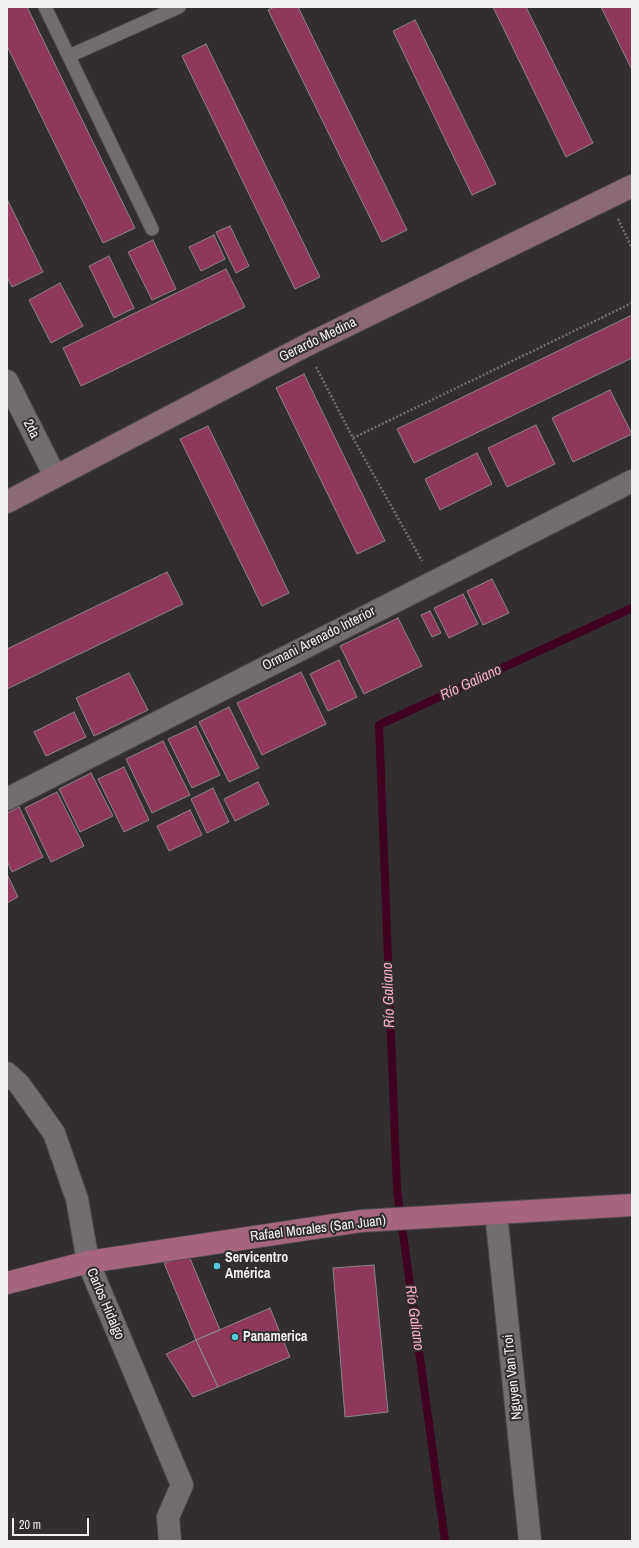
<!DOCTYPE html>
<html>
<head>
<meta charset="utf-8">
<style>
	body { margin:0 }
	#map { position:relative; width:639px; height:1548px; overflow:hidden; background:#322d2e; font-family:"Archivo Narrow",sans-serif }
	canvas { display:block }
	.frame { position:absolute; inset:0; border:8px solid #f2eff0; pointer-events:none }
	.scale { position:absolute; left:12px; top:1518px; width:77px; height:18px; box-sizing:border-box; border:2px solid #f2eff0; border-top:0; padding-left:5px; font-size:12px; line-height:14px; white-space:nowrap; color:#f2eff0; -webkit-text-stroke:3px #322d2e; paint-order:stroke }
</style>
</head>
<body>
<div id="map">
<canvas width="639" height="1548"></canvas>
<div class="frame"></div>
<div class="scale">20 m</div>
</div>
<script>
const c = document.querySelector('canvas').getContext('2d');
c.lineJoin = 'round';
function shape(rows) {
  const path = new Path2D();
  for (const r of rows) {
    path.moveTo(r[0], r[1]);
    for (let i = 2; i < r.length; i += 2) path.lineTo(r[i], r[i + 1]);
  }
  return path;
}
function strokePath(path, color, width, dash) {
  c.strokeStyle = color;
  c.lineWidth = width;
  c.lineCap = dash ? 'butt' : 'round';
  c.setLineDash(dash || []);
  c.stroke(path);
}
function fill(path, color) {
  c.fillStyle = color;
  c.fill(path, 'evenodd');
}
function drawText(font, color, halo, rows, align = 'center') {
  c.font = font + ' "Archivo Narrow",sans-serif';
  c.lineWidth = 4;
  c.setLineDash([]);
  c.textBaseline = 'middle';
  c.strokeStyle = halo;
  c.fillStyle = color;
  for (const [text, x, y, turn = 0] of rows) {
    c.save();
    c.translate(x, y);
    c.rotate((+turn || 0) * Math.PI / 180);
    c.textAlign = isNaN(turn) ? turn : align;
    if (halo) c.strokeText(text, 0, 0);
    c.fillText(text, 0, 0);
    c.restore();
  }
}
strokePath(shape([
	[445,1541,397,1190,379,725,632,608]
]), '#400020', 8);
const building = shape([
	[7,7,27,7,135,228,103,243,7,46,7,7],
	[275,7,298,7,407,230,382,242,268,10,275,7],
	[493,7,526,7,593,143,566,157,493,7],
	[601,7,632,7,632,70,601,7],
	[415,20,496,184,472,195,393,31,415,20],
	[206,44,320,277,295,289,182,56,206,44],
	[7,199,43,272,12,287,7,277,7,199],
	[230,226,249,266,236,273,216,232,230,226],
	[214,235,225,259,201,271,189,247,214,235],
	[153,240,176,289,152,300,128,252,153,240],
	[109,256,134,308,114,318,89,266,109,256],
	[226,269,245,307,81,386,63,348,226,269],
	[60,283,83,326,51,343,29,300,60,283],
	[632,315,632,358,414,463,397,429,632,315],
	[304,374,385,541,357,554,276,388,304,374],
	[610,390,632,434,573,462,552,418,610,390],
	[536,425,555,464,507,487,488,448,536,425],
	[208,426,289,593,262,606,180,439,208,426],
	[477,453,492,484,440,510,425,479,477,453],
	[167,572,183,604,7,689,7,649,167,572],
	[492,579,509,613,483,625,467,591,492,579],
	[463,594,478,624,449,638,434,608,463,594],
	[430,611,441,633,432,637,421,615,430,611],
	[398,618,422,666,364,694,340,646,398,618],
	[339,660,357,697,328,711,310,674,339,660],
	[301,672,326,724,262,755,237,703,301,672],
	[129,673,148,710,94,736,76,698,129,673],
	[229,707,259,768,229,782,199,722,229,707],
	[74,712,86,737,46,756,34,732,74,712],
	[196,726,220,775,192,788,168,739,196,726],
	[163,741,190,795,152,813,126,759,163,741],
	[124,767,149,820,124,832,98,779,124,767],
	[91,773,113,816,80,832,59,789,91,773],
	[258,782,269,804,235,821,224,799,258,782],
	[213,788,229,822,207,833,191,799,213,788],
	[57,792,84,846,51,862,25,808,57,792],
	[19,807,43,857,12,872,7,861,7,813,19,807],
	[190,810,202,835,169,851,157,826,190,810],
	[7,874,18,897,7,903,7,874],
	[189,1256,220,1330,196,1340,164,1263,189,1256],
	[374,1265,388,1412,345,1417,333,1268,374,1265],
	[270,1308,290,1357,218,1387,196,1340,270,1308],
	[196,1340,218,1387,193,1397,166,1354,196,1340]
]);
fill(building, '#8f385c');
strokePath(building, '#8b8688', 1);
const lane = shape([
	[45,7,152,229],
	[69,56,179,7]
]);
const street = shape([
	[7,381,55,476],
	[7,799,632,481],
	[7,1073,19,1084,54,1133,77,1199,88,1262,182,1485,168,1517,170,1541],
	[496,1213,530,1541]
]);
const secondary = shape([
	[7,502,305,346,632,186]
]);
const primary = shape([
	[7,1283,88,1262,361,1221,632,1205]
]);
strokePath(lane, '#4d494b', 15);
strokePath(street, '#4d494b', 24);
strokePath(secondary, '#4d494b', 24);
strokePath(primary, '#4d494b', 24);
strokePath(shape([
	[618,219,632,248],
	[316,367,353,438,422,561],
	[353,438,632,303]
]), '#726e6f', 2.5, [2, 2]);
strokePath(lane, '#726d6f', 13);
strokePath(street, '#726d6f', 22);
strokePath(secondary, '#8c6977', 22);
strokePath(primary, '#a6657f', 22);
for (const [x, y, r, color] of [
	[217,1266,4,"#53cbda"],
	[235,1337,4,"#53cbda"]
]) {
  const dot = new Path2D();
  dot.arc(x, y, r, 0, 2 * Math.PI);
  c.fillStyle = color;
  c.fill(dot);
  strokePath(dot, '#322d2e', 1.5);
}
drawText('14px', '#f2eff0', '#322d2e', [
	["Gerardo Medina",318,340,-26],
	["2da",31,429,63],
	["Ormani Arenado Interior",319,639,-27],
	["Rafael Morales (San Juan)",318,1229,-7],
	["Carlos Hidalgo",105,1304,67],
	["Nguyen Van Troi",513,1377,-96]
]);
drawText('bold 14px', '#f2eff0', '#322d2e', [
	["Servicentro",225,1258],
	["América",225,1274],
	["Panamerica",243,1337]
], 'left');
drawText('italic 15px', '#f7acc6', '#322d2e', [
	["Río Galiano",471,683,-25],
	["Río Galiano",389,995,-92],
	["Río Galiano",414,1318,82]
]);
</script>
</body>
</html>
